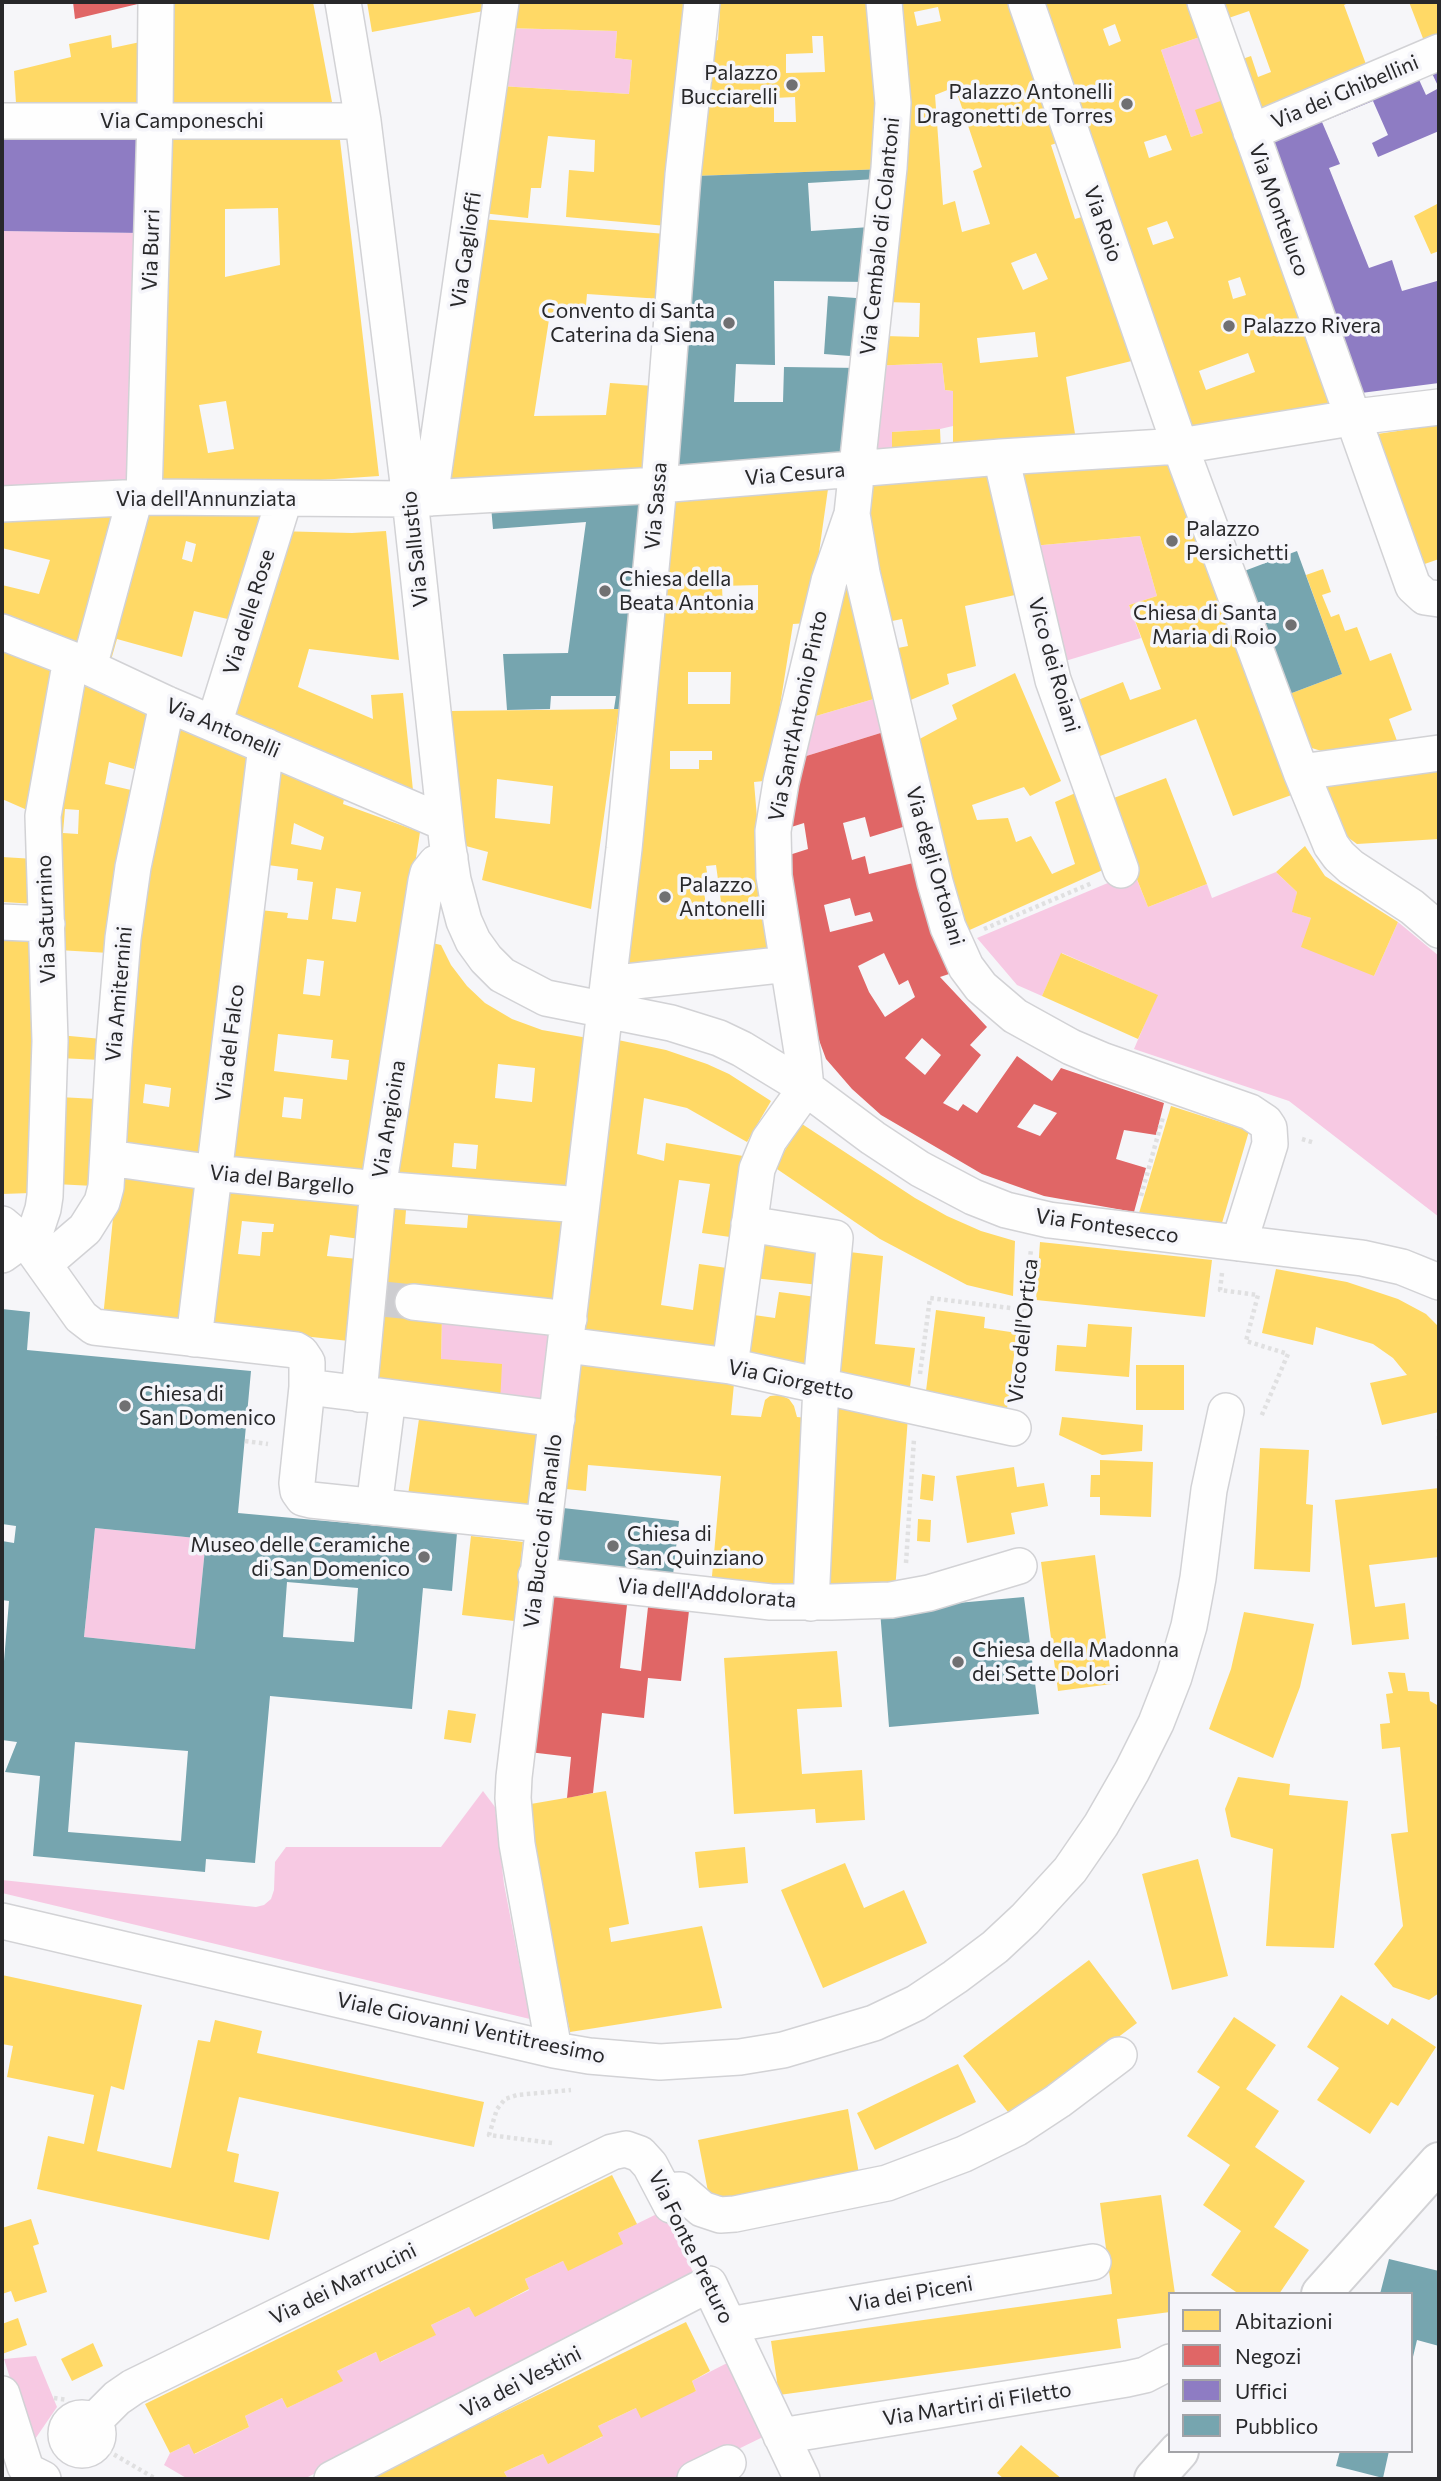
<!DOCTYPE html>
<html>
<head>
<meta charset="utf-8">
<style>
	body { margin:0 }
	#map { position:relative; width:1441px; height:2481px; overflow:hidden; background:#f6f6f9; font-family:Commissioner,sans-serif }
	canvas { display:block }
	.frame { position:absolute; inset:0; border:4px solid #28282a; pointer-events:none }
	.legend { position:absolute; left:1168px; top:2292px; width:245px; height:161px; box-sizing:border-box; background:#f5f5fa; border:2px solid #a3a3a7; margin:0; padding:9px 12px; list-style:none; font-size:21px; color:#28282a }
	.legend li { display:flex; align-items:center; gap:14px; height:35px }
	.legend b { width:35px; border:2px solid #a3a3a7 }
</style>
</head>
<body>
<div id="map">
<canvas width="1441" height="2481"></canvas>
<div class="frame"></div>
<ul class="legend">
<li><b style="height:19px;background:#ffd966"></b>Abitazioni</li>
<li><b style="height:19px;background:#e06666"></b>Negozi</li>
<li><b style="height:19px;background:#8e7cc3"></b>Uffici</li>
<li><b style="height:19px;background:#76a5af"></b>Pubblico</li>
</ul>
</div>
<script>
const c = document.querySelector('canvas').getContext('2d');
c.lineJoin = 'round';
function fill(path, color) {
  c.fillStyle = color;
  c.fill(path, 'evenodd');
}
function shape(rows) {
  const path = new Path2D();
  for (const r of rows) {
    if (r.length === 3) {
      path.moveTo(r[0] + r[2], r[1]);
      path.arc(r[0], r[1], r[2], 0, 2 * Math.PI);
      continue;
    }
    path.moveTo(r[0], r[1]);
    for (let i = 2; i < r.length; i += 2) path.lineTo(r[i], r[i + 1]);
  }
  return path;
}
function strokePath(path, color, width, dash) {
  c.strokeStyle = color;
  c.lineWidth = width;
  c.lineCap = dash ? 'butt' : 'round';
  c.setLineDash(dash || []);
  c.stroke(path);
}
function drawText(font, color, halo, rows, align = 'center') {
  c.font = font + ' Commissioner,sans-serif';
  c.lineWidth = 7;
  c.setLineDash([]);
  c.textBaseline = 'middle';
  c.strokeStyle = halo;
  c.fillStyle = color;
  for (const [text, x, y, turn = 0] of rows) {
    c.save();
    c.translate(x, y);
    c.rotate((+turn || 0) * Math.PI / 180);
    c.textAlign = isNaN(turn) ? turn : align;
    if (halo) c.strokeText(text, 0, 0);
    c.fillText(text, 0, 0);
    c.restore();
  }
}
fill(shape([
	[505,28,617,31,615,58,632,60,629,94,500,86],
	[1206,35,1229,98,1203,133,1191,137,1161,50],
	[2,231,141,233,133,488,2,496],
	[942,363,945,390,953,391,953,426,940,429,892,432,892,456,861,459,870,366],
	[1140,536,1157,596,1129,605,1141,638,1062,662,1032,546],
	[877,698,887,731,800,758,809,718],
	[1134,872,1148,907,1207,884,1212,898,1276,872,1297,892,1293,912,1311,918,1374,976,1398,922,1439,956,1439,1217,1289,1101,1134,1049,1157,995,1062,953,1042,996,1017,985,977,938],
	[442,1316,557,1328,546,1409,500,1403,441,1359],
	[95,1528,206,1539,195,1649,84,1637],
	[483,1791,495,1807,504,1884,530,2019,2,1893,2,1880,256,1907,264,1905,271,1899,274,1890,275,1862,286,1847,441,1847],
	[663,2211,696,2278,304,2479,188,2479,164,2465,170,2453,189,2444,195,2454,249,2427,245,2416,282,2398,287,2408,342,2381,337,2371,376,2352,381,2362,435,2335,431,2325,469,2307,475,2316,529,2290,525,2279,563,2261,568,2270,622,2244,618,2233],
	[36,2356,57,2407,31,2445,4,2359],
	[733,2360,769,2434,677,2479,508,2479,504,2472,543,2454,548,2463,602,2437,598,2426,636,2408,696,2391,692,2381]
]), '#f7c9e3');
fill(shape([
	[169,2,313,2,332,102,167,108],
	[367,2,488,2,489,10,372,32],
	[508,2,685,2,667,226,566,217,569,170,594,172,595,140,548,136,541,188,531,188,528,218,482,213,500,86,629,94,632,60,615,58,617,31,505,28],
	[726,2,873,2,886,169,695,176,708,44,718,40,720,9,713,3],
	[812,36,823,36,825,72,786,73,786,54,813,53],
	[795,97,796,122,774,122,774,98],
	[890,2,1015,2,1065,140,1051,145,1075,219,1092,214,1144,358,1066,377,1076,440,953,452,953,391,945,390,942,363,870,366],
	[938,7,941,21,917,26,914,12],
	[955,87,982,167,973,171,990,224,962,232,955,201,943,205,935,95],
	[1036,253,1048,279,1023,290,1011,263],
	[886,302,920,303,919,337,885,336],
	[1035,332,1038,357,980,363,977,338],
	[1039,2,1195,2,1206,35,1161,50,1191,137,1203,133,1195,110,1229,98,1337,406,1183,430],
	[1115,24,1121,41,1109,46,1103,29],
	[1166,135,1172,150,1149,158,1144,142],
	[1167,221,1174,238,1153,245,1147,228],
	[1240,277,1246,295,1233,299,1228,281],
	[1248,353,1255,372,1206,390,1199,371],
	[1210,2,1350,2,1344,5,1370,75,1253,123,1231,63,1251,56,1258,77,1271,72,1249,11,1217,22],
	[1409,2,1439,2,1439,35,1424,41],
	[111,35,112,48,145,41,145,109,16,103,14,71,71,57,69,44],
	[162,140,340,140,379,476,157,491],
	[278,208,280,265,225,277,225,209],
	[226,401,234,449,208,453,199,405],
	[1439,203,1439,251,1431,254,1414,216],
	[481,219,666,234,661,299,587,294,585,316,550,313,534,416,606,415,610,383,654,386,648,477,439,488],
	[1439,425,1439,559,1416,567,1370,435],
	[940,429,941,451,892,456,892,432],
	[1170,453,1300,792,1233,816,1196,719,1095,758,1073,702,1123,682,1130,700,1161,689,1129,605,1157,596,1140,536,1032,546,1008,464],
	[999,474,1024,593,965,606,976,666,947,674,949,684,901,704,861,514,865,476],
	[902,619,908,646,898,648,892,621],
	[829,482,809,623,793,624,779,712,764,781,754,782,759,842,778,956,619,974,672,494],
	[758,585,758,610,723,611,722,586],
	[688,672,731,672,730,704,688,704],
	[670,751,712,751,712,760,699,760,699,769,670,769],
	[716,865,722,909,707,911,703,886,709,885,706,866],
	[129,504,87,657,2,627,2,585,39,594,50,560,2,548,2,509],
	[138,506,275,506,240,622,194,611,182,657,117,639,109,667,96,661],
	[186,541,196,544,192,562,182,559],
	[276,531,352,533,386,531,399,660,309,649,298,687,373,719,371,695,403,693,414,800,219,720],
	[1323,569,1331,592,1322,595,1331,617,1339,614,1345,631,1357,627,1370,661,1391,653,1412,710,1389,719,1400,749,1328,753,1302,745,1284,696,1342,674,1306,575],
	[857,580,877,698,809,718,842,584],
	[2,637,58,666,34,813,2,799],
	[1015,673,1061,781,1030,796,1024,787,972,805,977,820,1008,818,1016,842,1031,836,1052,874,1075,864,1055,802,1080,791,1105,869,963,933,912,743,957,719,952,705],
	[80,675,150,706,134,769,109,762,105,784,131,790,109,953,58,950,50,820],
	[65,809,79,810,78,834,63,833],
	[619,709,591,909,482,880,488,852,466,846,451,711],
	[497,779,553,786,550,824,495,818],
	[175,721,257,753,204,1161,118,1150,131,967],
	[145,1084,171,1088,169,1107,143,1103],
	[274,759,346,790,343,804,420,832,367,1176,230,1160,260,910,288,913,287,918,308,920,313,882,297,880,298,869,260,864],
	[294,823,324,837,321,850,291,844],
	[336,888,361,892,356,922,332,919],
	[307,959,324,961,320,996,303,994],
	[278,1034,333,1040,331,1058,349,1060,347,1080,274,1071],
	[284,1097,303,1099,301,1119,282,1117],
	[1439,761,1439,839,1357,844,1339,831,1312,779],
	[1166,778,1207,884,1148,907,1106,801],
	[1305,846,1325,876,1398,922,1374,976,1301,947,1311,918,1292,912,1297,892,1276,872],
	[2,857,35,859,37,904,2,902],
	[2,935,37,936,31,1193,2,1194],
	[428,942,441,945,451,965,467,986,485,1003,512,1019,542,1030,588,1038,567,1194,392,1179],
	[498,1064,535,1068,532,1102,495,1098],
	[454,1143,478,1145,476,1169,452,1167],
	[1061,953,1158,995,1138,1039,1042,996],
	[59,1035,102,1039,101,1060,59,1058],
	[618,1040,666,1050,707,1064,729,1074,771,1101,747,1142,687,1108,644,1098,637,1154,664,1161,666,1143,749,1157,737,1238,702,1233,710,1184,679,1180,661,1305,693,1310,699,1264,734,1269,723,1360,576,1340],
	[59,1097,97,1099,94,1186,55,1184],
	[1171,1106,1249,1131,1222,1223,1139,1213],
	[802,1124,915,1198,947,1216,981,1231,1015,1241,1013,1296,967,1285,880,1239,774,1167],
	[118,1168,203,1177,187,1327,103,1318],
	[227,1190,363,1205,360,1239,330,1235,327,1256,358,1259,349,1341,210,1326],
	[242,1221,274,1224,273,1232,262,1232,260,1256,238,1254],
	[391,1194,407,1196,405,1224,467,1228,469,1204,566,1212,557,1309,442,1316,441,1359,502,1364,500,1403,374,1389],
	[756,1235,821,1246,819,1285,753,1278],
	[1040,1242,1212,1260,1205,1317,1036,1300],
	[841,1251,883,1256,875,1344,915,1348,909,1395,831,1377],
	[1276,1269,1347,1282,1398,1299,1426,1314,1439,1327,1439,1412,1382,1425,1370,1383,1407,1375,1393,1358,1373,1344,1316,1327,1313,1345,1262,1333],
	[779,1292,816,1297,806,1372,740,1362,747,1314,775,1318],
	[936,1310,985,1317,984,1328,1017,1333,1006,1416,925,1399],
	[1088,1324,1132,1327,1129,1377,1055,1371,1057,1345,1086,1347],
	[574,1352,735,1373,731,1415,761,1417,765,1400,770,1396,780,1395,789,1399,794,1406,797,1417,807,1418,794,1594,711,1587,721,1476,588,1465,586,1491,556,1488],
	[1136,1365,1184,1365,1184,1410,1136,1410],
	[829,1398,908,1417,895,1591,823,1592],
	[421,1405,544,1424,532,1510,408,1495],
	[1062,1417,1143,1425,1142,1451,1102,1455,1059,1435],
	[1260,1448,1309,1450,1306,1504,1313,1505,1310,1572,1254,1569],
	[1100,1460,1153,1462,1151,1517,1100,1515,1100,1497,1090,1497,1091,1475,1100,1475],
	[1014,1467,1017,1487,1044,1483,1048,1506,1011,1513,1015,1534,967,1543,956,1476],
	[922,1474,935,1476,933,1501,920,1499],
	[1439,1488,1439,1557,1369,1565,1375,1607,1405,1603,1409,1639,1352,1645,1335,1500],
	[918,1519,931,1520,930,1542,917,1541],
	[471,1536,523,1542,514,1621,462,1615],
	[1095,1555,1112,1684,1058,1691,1041,1562],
	[1244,1612,1314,1624,1300,1687,1273,1758,1209,1729,1231,1669],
	[837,1651,842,1707,797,1709,802,1774,862,1770,865,1820,816,1823,815,1809,734,1814,724,1658],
	[1388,1672,1405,1673,1408,1691,1429,1692,1430,1701,1439,1706,1439,1993,1429,2000,1393,1987,1374,1964,1403,1926,1391,1834,1408,1832,1400,1747,1382,1749,1380,1724,1390,1723,1386,1694,1393,1693],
	[448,1710,476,1714,471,1743,444,1739],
	[1238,1777,1290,1784,1289,1795,1348,1801,1334,1948,1266,1946,1273,1849,1231,1837,1225,1809],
	[606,1791,629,1924,609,1928,611,1942,702,1926,722,2008,570,2032,525,1805],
	[745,1847,748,1883,699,1888,695,1852],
	[1198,1859,1228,1976,1172,1990,1142,1874],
	[845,1863,864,1908,904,1890,927,1943,823,1988,781,1890],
	[1089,1960,1137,2023,1012,2117,963,2056],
	[2,1975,142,2005,124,2090,111,2086,97,2151,171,2168,198,2040,210,2042,215,2020,262,2031,257,2053,484,2102,474,2147,239,2097,227,2151,239,2154,234,2182,279,2192,269,2240,37,2189,48,2136,84,2144,94,2095,7,2077,13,2046,2,2044],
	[1341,1995,1388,2025,1392,2018,1436,2047,1398,2106,1391,2102,1370,2134,1317,2100,1339,2068,1307,2047],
	[1234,2017,1276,2045,1246,2089,1279,2111,1255,2147,1305,2181,1274,2227,1309,2250,1279,2294,1239,2294,1211,2275,1241,2231,1203,2205,1230,2165,1187,2136,1220,2087,1197,2072],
	[958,2064,976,2102,875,2150,857,2113],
	[848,2109,859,2174,710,2202,698,2140],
	[612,2175,637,2224,618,2233,623,2244,568,2271,563,2261,525,2279,529,2289,475,2317,469,2307,431,2325,436,2335,380,2362,376,2352,337,2371,343,2381,287,2408,282,2398,245,2416,249,2427,194,2454,189,2444,170,2453,145,2404],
	[1161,2195,1175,2294,1170,2294,1170,2312,1117,2319,1121,2348,779,2395,771,2341,1112,2294,1100,2203],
	[31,2219,39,2244,33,2246,47,2292,15,2302,11,2291,2,2294,2,2228],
	[18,2318,27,2345,2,2354,2,2324],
	[686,2322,710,2371,692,2381,696,2391,641,2418,636,2408,598,2426,603,2436,548,2464,543,2454,504,2472,508,2479,367,2479],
	[93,2343,103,2366,72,2381,61,2359],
	[1021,2445,1062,2479,1004,2479,997,2473]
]), '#ffd966');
fill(shape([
	[73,2,142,2,142,3,75,19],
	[887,731,916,823,870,837,865,817,843,823,852,860,865,856,869,874,913,863,949,974,940,977,987,1027,970,1045,981,1055,943,1103,958,1111,963,1104,977,1113,1017,1056,1052,1081,1061,1068,1164,1103,1156,1135,1124,1130,1116,1159,1146,1168,1134,1212,1044,1196,982,1174,881,1115,852,1089,826,1059,809,1013,783,857,808,849,804,823,785,829,800,758],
	[850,898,855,916,870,912,873,921,830,932,824,905],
	[884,953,899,985,908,980,915,997,885,1017,869,992,858,966],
	[922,1038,941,1055,925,1075,905,1058],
	[1034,1104,1057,1113,1040,1136,1017,1127],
	[547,1586,628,1596,620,1668,641,1671,649,1598,690,1602,681,1681,648,1678,644,1718,602,1713,593,1793,567,1798,571,1757,529,1752]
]), '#e06666');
fill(shape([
	[1439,61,1439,131,1378,157,1372,143,1388,135,1373,101,1322,122,1340,164,1329,168,1369,268,1392,260,1402,291,1437,281,1439,289,1439,383,1361,393,1258,136,1415,71,1426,95,1439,88,1428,65],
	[2,138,143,138,141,233,2,231]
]), '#8e7cc3');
fill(shape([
	[886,169,872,282,774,281,775,365,736,364,734,402,783,402,784,367,861,368,852,463,669,476,695,176],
	[876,179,870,227,811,231,808,183],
	[828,296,870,299,863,357,824,354],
	[647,495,619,709,614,709,616,696,551,696,550,709,507,710,503,654,568,653,586,522,493,529,491,506],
	[1297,551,1342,674,1284,696,1239,573],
	[2,1309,30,1312,27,1350,251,1371,238,1513,457,1533,452,1591,423,1588,412,1709,270,1696,255,1863,206,1859,205,1872,33,1856,40,1776,5,1772,17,1742,2,1740,2,1685,9,1601,2,1600,2,1541,14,1543,16,1526,2,1524],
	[95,1528,206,1539,195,1649,84,1637],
	[287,1582,358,1588,354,1642,283,1637],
	[75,1742,188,1751,181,1841,68,1832],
	[554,1507,679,1521,672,1584,547,1570],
	[1024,1597,1039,1714,889,1727,880,1610],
	[1389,2259,1439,2271,1439,2346,1417,2340,1412,2361,1411,2294,1380,2294],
	[1340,2451,1389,2451,1383,2478,1336,2466]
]), '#76a5af');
strokePath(shape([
	[382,1299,413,1302]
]), '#cdcdd0', 35, [35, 18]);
const minor = shape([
	[343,2,363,121,410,499,447,841,453,880,464,921,473,941,486,959,502,975,546,998,671,1023,719,1038,742,1049,806,1088,873,1138,920,1169,973,1197,1006,1210,1049,1220,1362,1258,1402,1267,1439,1282],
	[884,2,893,103,889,168,852,514,862,573,935,882,948,927,966,967,981,987,1015,1016,1071,1047,1104,1061,1250,1112,1265,1122,1269,1128,1270,1144,1239,1243],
	[1026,2,1180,446,1301,772,1331,845,1339,856,1351,867,1412,907,1439,930],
	[1205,2,1413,586,1425,597,1439,599],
	[2,121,363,121],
	[1251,132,1439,52],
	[1001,457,1053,680,1121,870],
	[144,497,155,121,156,2],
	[430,498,501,2],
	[2,504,144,497,410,499,659,485,1001,457,1180,446,1363,416,1439,407],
	[2,632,71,659,167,704,445,823],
	[89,667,135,498],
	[214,724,284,500],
	[1301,772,1439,753],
	[2,922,47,924],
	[608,984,788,964],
	[806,1088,803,1058,774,876,773,831,781,782,829,581,851,517],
	[109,1158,214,1173,378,1189,581,1205],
	[2,1224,34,1251,81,1317,94,1327,296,1350,301,1353,307,1362,307,1387],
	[749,1224,835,1238,821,1385,811,1603],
	[2,1255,23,1240,37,1227,43,1209,45,1196,50,1041,43,816,71,659],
	[44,1264,85,1229,102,1202,106,1187,114,1047,123,938,133,867,167,704],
	[413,1302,569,1319],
	[194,1339,266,746],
	[566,1345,730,1366,1013,1428],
	[730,1366,757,1169,769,1140,806,1088],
	[359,1394,378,1189,426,881,428,873,436,863,450,858],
	[388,1397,557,1419],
	[374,1507,388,1397,307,1387,297,1483,298,1491,303,1498,311,1500,542,1524],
	[536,1576,771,1602,831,1602,891,1600,929,1593,1019,1566],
	[2,1921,554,2050,589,2056,660,2062,740,2057,783,2050,874,2023,916,2003,955,1977,995,1947,1025,1919,1070,1870,1101,1825,1132,1771,1156,1723,1174,1677,1189,1626,1198,1578,1209,1490,1226,1411],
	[554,2050,517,1844,513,1798,514,1777,624,849,659,485,683,175,702,2],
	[664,2191,680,2190,702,2209,720,2215,735,2214,887,2183,964,2154,1017,2128,1058,2101,1119,2055],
	[729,2325,1093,2262],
	[2,2394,25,2466,29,2472,43,2479],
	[82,2434,16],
	[93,2422,117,2398,133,2387,612,2152,626,2149,640,2154,650,2165,671,2205],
	[781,2436,1127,2379,1145,2375,1170,2362],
	[332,2479,709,2284,802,2479],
	[695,2479,728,2463]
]);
const major = shape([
	[1321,2294,1439,2162],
	[1154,2479,1179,2451]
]);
strokePath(minor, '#d2d2d5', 38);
strokePath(major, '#d2d2d5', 42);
strokePath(shape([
	[984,929,1092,883],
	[1302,1139,1315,1143],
	[1141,1196,1163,1117],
	[1222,1273,1220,1290,1258,1295,1246,1341,1288,1354,1261,1417],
	[920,1374,930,1298,1026,1310],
	[1017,1394,1031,1249],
	[1439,1429,1439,1442],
	[245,1441,268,1444],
	[906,1563,914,1439],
	[552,2143,489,2135,497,2109,505,2099,517,2095,571,2090],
	[54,2398,67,2400],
	[108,2451,156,2479]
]), '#e0e0e1', 4.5, [3.5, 3.5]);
strokePath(minor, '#fefefe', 35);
strokePath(major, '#fefefe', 38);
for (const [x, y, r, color] of [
	[792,85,7,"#707072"],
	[1127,104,7,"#707072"],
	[729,323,7,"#707072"],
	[1229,326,7,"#707072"],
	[1172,541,7,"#707072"],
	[605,591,7,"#707072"],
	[1291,625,7,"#707072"],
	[665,897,7,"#707072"],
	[125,1406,7,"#707072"],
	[613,1546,7,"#707072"],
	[424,1557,7,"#707072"],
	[958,1662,7,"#707072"]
]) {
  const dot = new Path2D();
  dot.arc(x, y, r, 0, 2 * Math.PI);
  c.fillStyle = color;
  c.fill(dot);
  strokePath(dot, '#f5f5fa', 2.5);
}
drawText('21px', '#28282a', '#f5f5fa', [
	["Palazzo",778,73,"right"],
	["Bucciarelli",778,97,"right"],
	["Palazzo Antonelli",1113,92,"right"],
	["Dragonetti de Torres",1113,116,"right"],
	["Convento di Santa",715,311,"right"],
	["Caterina da Siena",715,335,"right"],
	["Palazzo Rivera",1243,326],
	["Palazzo",1186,529],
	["Persichetti",1186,553],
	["Chiesa della",619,579],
	["Beata Antonia",619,603],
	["Chiesa di Santa",1277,613,"right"],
	["Maria di Roio",1277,637,"right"],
	["Palazzo",679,885],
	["Antonelli",679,909],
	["Chiesa di",139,1394],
	["San Domenico",139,1418],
	["Chiesa di",627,1534],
	["San Quinziano",627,1558],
	["Museo delle Ceramiche",410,1545,"right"],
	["di San Domenico",410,1569,"right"],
	["Chiesa della Madonna",972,1650],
	["dei Sette Dolori",972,1674]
], 'left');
drawText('21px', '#28282a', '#f5f5fa', [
	["Via dei Ghibellini",1345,92,-23],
	["Via Camponeschi",182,121],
	["Via Monteluco",1279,210,70],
	["Via Roio",1103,224,71],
	["Via Cembalo di Colantoni",880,236,-84],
	["Via Burri",151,250,-88],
	["Via Gaglioffi",466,250,-82],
	["Via Cesura",795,474,-5],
	["Via dell'Annunziata",206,499],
	["Via Sassa",656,506,-85],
	["Via Sallustio",415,549,-96],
	["Via delle Rose",249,612,-73],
	["Vico dei Roiani",1054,665,74],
	["Via Sant'Antonio Pinto",798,716,-78],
	["Via Antonelli",223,728,23],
	["Via degli Ortolani",935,866,74],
	["Via Saturnino",46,919,-92],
	["Via Amiternini",119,994,-85],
	["Via del Falco",230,1043,-83],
	["Via Angioina",389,1119,-81],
	["Via del Bargello",282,1180,6],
	["Via Fontesecco",1107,1226,8],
	["Vico dell'Ortica",1023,1331,-84],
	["Via Giorgetto",791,1380,12],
	["Via Buccio di Ranallo",543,1531,-83],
	["Via dell'Addolorata",707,1593,5],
	["Viale Giovanni Ventitreesimo",471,2028,12],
	["Via Fonte Preturo",691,2247,64],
	["Via dei Marrucini",343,2284,-26],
	["Via dei Piceni",911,2294,-10],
	["Via dei Vestini",521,2382,-27],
	["Via Martiri di Filetto",977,2404,-9]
]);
</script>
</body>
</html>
